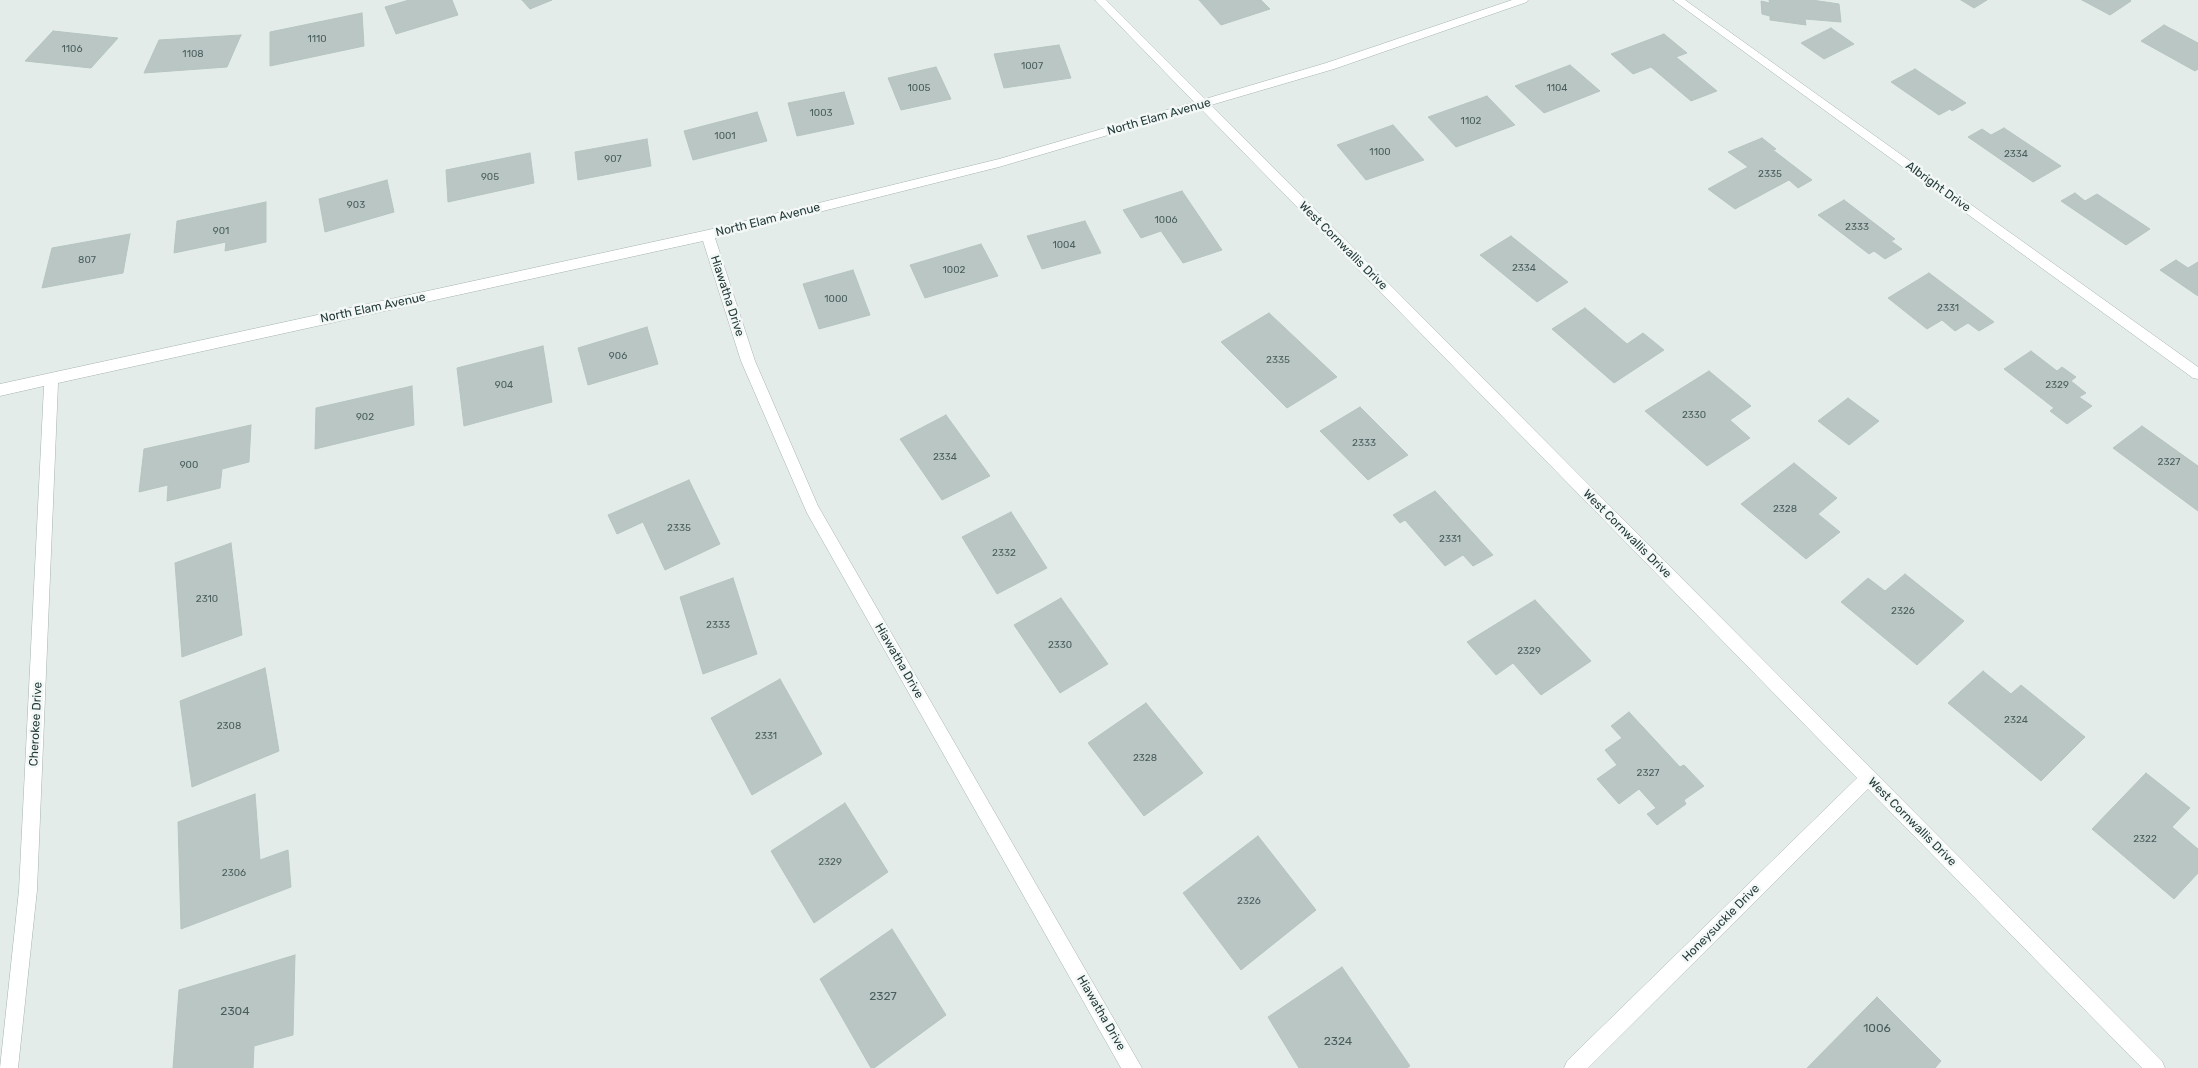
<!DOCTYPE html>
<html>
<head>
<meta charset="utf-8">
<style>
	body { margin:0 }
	canvas { display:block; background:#e3ece9 }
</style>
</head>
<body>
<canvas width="2198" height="1068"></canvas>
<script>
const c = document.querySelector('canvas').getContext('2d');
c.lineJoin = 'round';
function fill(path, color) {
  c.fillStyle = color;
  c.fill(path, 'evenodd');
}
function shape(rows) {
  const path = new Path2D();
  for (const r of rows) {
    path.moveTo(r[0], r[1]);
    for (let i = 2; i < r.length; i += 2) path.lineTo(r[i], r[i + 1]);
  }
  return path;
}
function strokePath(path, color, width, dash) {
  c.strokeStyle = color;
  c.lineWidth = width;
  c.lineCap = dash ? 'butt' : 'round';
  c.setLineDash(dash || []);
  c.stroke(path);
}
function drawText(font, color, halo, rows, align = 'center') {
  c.font = font + ' Rubik,sans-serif';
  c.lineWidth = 5;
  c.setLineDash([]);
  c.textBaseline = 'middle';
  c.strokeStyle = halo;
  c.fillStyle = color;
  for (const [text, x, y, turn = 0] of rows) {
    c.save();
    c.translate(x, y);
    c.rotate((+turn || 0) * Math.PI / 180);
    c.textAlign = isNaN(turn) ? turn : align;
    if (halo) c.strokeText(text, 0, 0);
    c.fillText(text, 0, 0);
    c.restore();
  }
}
const building = shape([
	[409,0,452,0,458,15,396,34,385,7,409,0],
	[522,0,552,0,530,9,522,0],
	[1199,0,1261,0,1270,9,1221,25,1199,0],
	[1769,0,1812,0,1839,4,1841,22,1805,19,1806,25,1770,20,1770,16,1762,14,1761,1,1770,3,1769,0],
	[1961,0,1987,0,1974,8,1961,0],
	[2082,0,2130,0,2131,1,2110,15,2082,0],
	[362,13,364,46,270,66,270,32,362,13],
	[2164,25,2198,43,2198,69,2195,71,2141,41,2164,25],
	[1831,28,1854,44,1824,59,1801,43,1831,28],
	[53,31,118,38,91,68,25,61,53,31],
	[1664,34,1687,53,1676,57,1717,91,1691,101,1651,67,1633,74,1611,54,1664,34],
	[241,35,227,67,144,73,159,40,241,35],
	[1059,45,1071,78,1004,88,994,54,1059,45],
	[1570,65,1600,91,1544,113,1515,86,1570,65],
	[936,67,951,99,901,110,888,78,936,67],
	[1915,69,1966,103,1952,111,1950,109,1939,115,1891,82,1915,69],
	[844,92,854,124,797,136,788,103,844,92],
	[1487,96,1515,125,1456,147,1428,117,1487,96],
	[757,112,767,141,693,160,684,131,757,112],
	[1393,125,1424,160,1366,180,1337,145,1393,125],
	[2004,128,2061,166,2033,182,1968,137,1982,129,1991,135,2004,128],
	[1762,138,1776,149,1773,150,1812,180,1798,188,1789,180,1735,209,1708,189,1748,167,1728,152,1762,138],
	[647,139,651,166,578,180,575,152,647,139],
	[530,153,534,183,448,202,446,170,530,153],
	[387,180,394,212,325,232,319,199,387,180],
	[1182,191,1222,250,1183,263,1161,231,1141,238,1123,210,1182,191],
	[2075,193,2085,201,2097,194,2150,229,2126,245,2061,201,2075,193],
	[1844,200,1895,239,1891,241,1902,249,1885,259,1874,251,1869,254,1818,215,1844,200],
	[266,202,266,242,225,251,226,242,174,253,177,221,266,202],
	[1085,221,1101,253,1042,269,1027,236,1085,221],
	[130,234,123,273,42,288,52,248,130,234],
	[1511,236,1568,282,1537,302,1480,255,1511,236],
	[981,244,998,276,925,298,910,265,981,244],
	[2176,260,2188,268,2198,262,2198,296,2160,270,2176,260],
	[853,270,870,315,819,329,803,284,853,270],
	[1929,273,1994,322,1979,331,1968,323,1955,331,1942,320,1927,329,1888,298,1929,273],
	[1585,308,1627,344,1643,333,1664,350,1614,383,1552,329,1585,308],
	[1269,313,1337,377,1287,408,1221,342,1269,313],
	[647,327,658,364,588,385,578,348,647,327],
	[543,346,552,402,464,426,457,368,543,346],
	[2031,351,2057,371,2062,367,2076,377,2071,381,2086,393,2079,397,2092,406,2067,424,2050,411,2054,408,2004,369,2031,351],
	[1709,371,1751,406,1730,420,1750,438,1707,466,1645,411,1709,371],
	[412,386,414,425,315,449,316,408,412,386],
	[1848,398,1879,421,1849,445,1818,421,1848,398],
	[1360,407,1408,455,1368,480,1320,431,1360,407],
	[946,415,990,476,942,500,900,439,946,415],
	[251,425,249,462,222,469,220,488,167,501,168,485,139,492,144,449,251,425],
	[2142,426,2198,466,2198,511,2113,448,2142,426],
	[1794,463,1837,498,1818,514,1840,532,1806,559,1741,504,1794,463],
	[689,480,720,544,665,570,643,522,617,534,608,515,689,480],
	[1435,491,1493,555,1473,566,1463,555,1445,566,1405,520,1400,523,1393,515,1435,491],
	[1011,512,1047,568,997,594,962,537,1011,512],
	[231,543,242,635,182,657,175,563,231,543],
	[1905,574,1964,621,1917,665,1841,602,1868,578,1885,591,1905,574],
	[733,578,757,654,703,674,680,597,733,578],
	[1061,598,1108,664,1060,693,1014,625,1061,598],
	[1535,600,1591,661,1541,695,1513,663,1496,675,1467,642,1535,600],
	[265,668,279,751,192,787,180,701,265,668],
	[1983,671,2011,694,2021,685,2085,737,2041,781,1948,703,1983,671],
	[780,679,822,754,752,795,711,718,780,679],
	[1146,703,1203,773,1144,816,1088,743,1146,703],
	[1629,712,1680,767,1684,765,1704,786,1684,800,1686,804,1657,825,1647,814,1656,808,1639,789,1619,804,1597,779,1617,765,1605,750,1622,738,1611,726,1629,712],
	[2146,773,2190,808,2172,827,2198,849,2198,873,2174,899,2092,829,2146,773],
	[255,794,260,860,288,850,291,887,181,929,178,822,255,794],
	[845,803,888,872,814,923,771,851,845,803],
	[1258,836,1316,910,1241,970,1183,893,1258,836],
	[892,929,946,1015,874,1068,871,1068,820,979,892,929],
	[295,955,293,1035,254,1046,253,1068,173,1068,179,990,295,955],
	[1342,967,1410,1066,1407,1068,1299,1068,1268,1017,1342,967],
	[1877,997,1941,1061,1935,1068,1807,1068,1877,997]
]);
fill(building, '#b9c6c3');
strokePath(building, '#b6c5c1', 1);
const minor = shape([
	[1095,0,1106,0,1205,99,1326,63,1512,0,1528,0,1527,2,1334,69,1211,105,2162,1061,2165,1068,2142,1068,1868,789,1588,1068,1564,1068,1567,1061,1857,778,1200,108,999,167,715,238,755,361,818,506,1142,1068,1121,1068,807,513,741,361,703,241,58,383,37,890,18,1068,0,1068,19,890,44,386,0,396,0,384,708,230,999,159,1194,102,1095,0],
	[1673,0,1685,0,2198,367,2198,379,2193,378,1673,0]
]);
strokePath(minor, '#a6b4b1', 1);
fill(minor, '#fff');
drawText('10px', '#495e5c', null, [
	["1110",317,39],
	["1106",72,49],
	["1108",193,54],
	["1007",1032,66],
	["1005",919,88],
	["1104",1557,88],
	["1003",821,113],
	["1102",1471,121],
	["1001",725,136],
	["1100",1380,152],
	["2334",2016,154],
	["907",613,159],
	["2335",1770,174],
	["905",490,177],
	["903",356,205],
	["1006",1166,220],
	["2333",1857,227],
	["901",221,231],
	["1004",1064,245],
	["807",87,260],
	["2334",1524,268],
	["1002",954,270],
	["1000",836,299],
	["2331",1948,308],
	["906",618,356],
	["2335",1278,360],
	["904",504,385],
	["2329",2057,385],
	["2330",1694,415],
	["902",365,417],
	["2333",1364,443],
	["2334",945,457],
	["2327",2169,462],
	["900",189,465],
	["2328",1785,509],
	["2335",679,528],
	["2331",1450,539],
	["2332",1004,553],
	["2310",207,599],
	["2326",1903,611],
	["2333",718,625],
	["2330",1060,645],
	["2329",1529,651],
	["2324",2016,720],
	["2308",229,726],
	["2331",766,736],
	["2328",1145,758],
	["2327",1648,773],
	["2322",2145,839],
	["2329",830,862],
	["2306",234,873],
	["2326",1249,901]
]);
drawText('12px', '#243c3a', '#f3f8f7', [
	["North Elam Avenue",1159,117,-16],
	["Albright Drive",1938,187,36],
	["North Elam Avenue",768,220,-14],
	["West Cornwallis Drive",1343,246,45],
	["Hiawatha Drive",727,296,72],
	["North Elam Avenue",373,308,-12],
	["West Cornwallis Drive",1627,534,45],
	["Hiawatha Drive",899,661,60],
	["Cherokee Drive",36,724,-87],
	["West Cornwallis Drive",1912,822,45],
	["Honeysuckle Drive",1721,923,-45],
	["Hiawatha Drive",1101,1013,60]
]);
drawText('12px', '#495e5c', null, [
	["2327",883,997],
	["2304",235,1012],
	["1006",1877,1029],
	["2324",1338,1042]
]);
</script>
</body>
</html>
